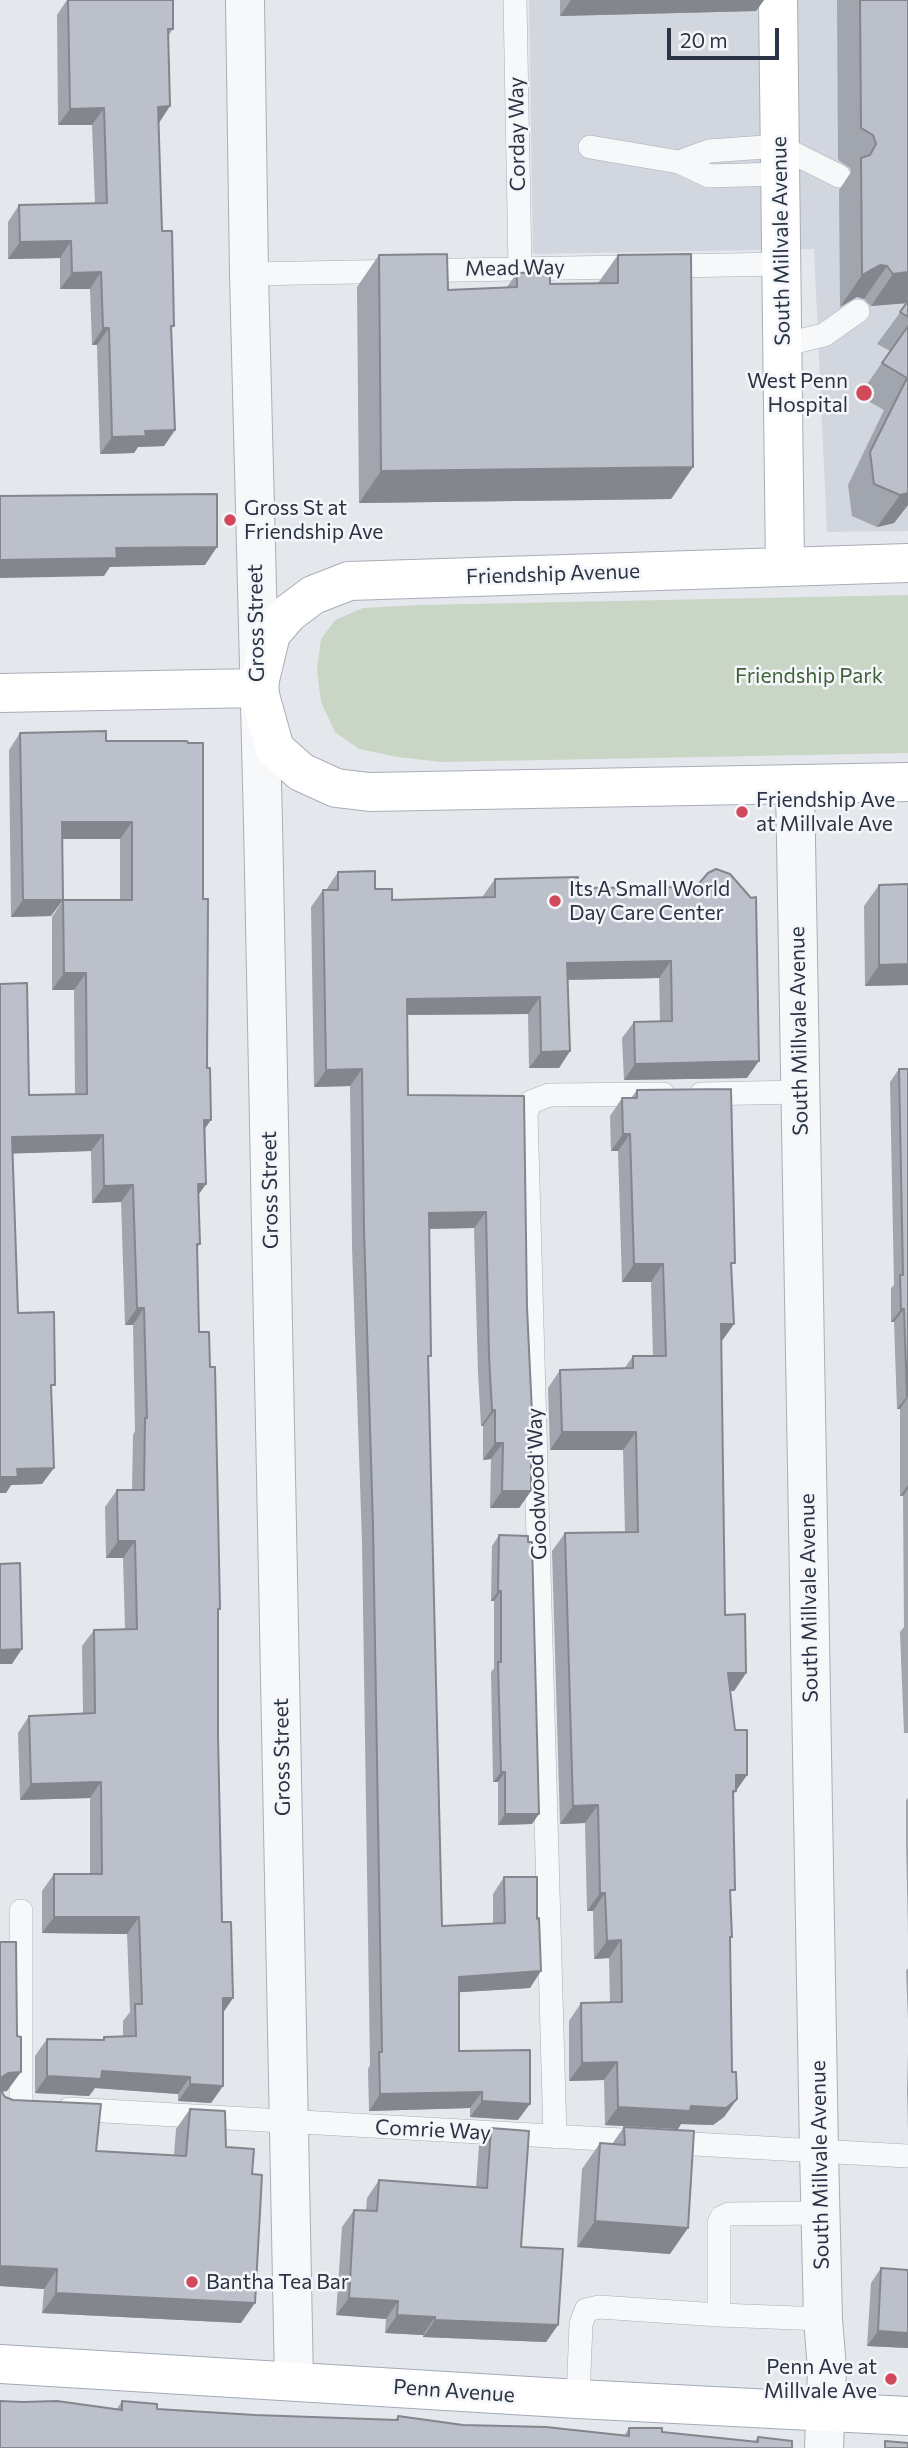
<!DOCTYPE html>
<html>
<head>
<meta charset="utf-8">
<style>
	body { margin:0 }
	#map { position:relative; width:908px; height:2448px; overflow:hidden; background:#e4e7ec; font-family:Commissioner,sans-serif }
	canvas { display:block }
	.scale { position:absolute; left:667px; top:28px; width:112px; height:32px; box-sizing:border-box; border:4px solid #2b3445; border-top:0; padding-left:9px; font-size:21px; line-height:24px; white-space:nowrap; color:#2b3445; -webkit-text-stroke:5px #f4f6f9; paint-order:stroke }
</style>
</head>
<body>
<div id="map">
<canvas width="908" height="2448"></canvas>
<div class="scale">20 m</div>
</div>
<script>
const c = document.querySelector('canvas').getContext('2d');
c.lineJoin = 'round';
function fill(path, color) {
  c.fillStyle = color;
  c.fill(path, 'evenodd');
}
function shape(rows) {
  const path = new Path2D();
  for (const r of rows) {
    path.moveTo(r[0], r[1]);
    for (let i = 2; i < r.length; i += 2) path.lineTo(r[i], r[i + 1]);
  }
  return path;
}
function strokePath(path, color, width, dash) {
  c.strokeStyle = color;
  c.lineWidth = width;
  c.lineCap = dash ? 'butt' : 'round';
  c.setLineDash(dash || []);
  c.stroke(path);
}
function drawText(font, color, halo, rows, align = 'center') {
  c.font = font + ' Commissioner,sans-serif';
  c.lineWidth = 5;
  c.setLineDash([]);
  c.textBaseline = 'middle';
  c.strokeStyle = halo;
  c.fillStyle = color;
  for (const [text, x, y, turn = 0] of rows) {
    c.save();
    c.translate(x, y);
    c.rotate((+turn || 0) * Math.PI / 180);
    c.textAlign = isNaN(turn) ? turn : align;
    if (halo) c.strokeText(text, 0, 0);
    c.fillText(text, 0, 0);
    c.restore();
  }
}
fill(shape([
	[529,0,908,0,908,531,827,532,814,249,533,254]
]), '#d2d6de');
fill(shape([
	[908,595,908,753,441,762,398,757,359,749,335,732,321,702,317,670,321,639,335,620,363,608,421,605]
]), '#c9d6c5');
const lane = shape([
	[515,0,520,267],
	[590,147,679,162,709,176,780,174],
	[679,162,709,151,779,146,839,176],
	[249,274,781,264],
	[782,345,824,335,858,311],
	[701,1094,799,1092],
	[21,1911,21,2106],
	[69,2109,908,2156],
	[555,2137,526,1113,531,1102,549,1095,663,1094],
	[719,2315,719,2223,722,2217,729,2214,821,2213],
	[578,2399,581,2324,586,2310,599,2307,719,2315,823,2319]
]);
const street = shape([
	[245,0,249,274,263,822,294,2381],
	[795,784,819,2151,823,2319,827,2369,824,2448]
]);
const secondary = shape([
	[778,0,785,566],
	[908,563,349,581,313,595,289,613,271,634,258,688,275,749,301,772,336,788,370,792,908,782],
	[0,693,258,688]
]);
const primary = shape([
	[0,2364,578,2399,908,2416]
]);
strokePath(lane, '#a9aeb7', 24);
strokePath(street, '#a9aeb7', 40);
strokePath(secondary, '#a9aeb7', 40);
strokePath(primary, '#a3abb8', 40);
strokePath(lane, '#f7f8fa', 23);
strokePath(street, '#f7f8fa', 38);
strokePath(secondary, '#fff', 38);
strokePath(primary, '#fff', 38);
fill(shape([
	[67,0,173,0,173,29,168,36,159,123,162,231,171,330,175,430,164,446,138,447,134,453,100,454,97,345,92,345,90,289,60,289,60,258,8,259,8,222,19,205,95,203,92,125,58,125,57,15],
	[560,0,764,0,756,11,560,16],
	[837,0,908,0,908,505,894,523,877,527,852,516,848,485,884,410,859,396,890,351,877,344,907,303,871,306,864,299,857,297,840,307,839,190,851,172,850,168,838,160],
	[379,255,448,290,507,287,517,273,550,284,598,283,618,255,693,467,671,499,359,503,357,287],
	[20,733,106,741,203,899,206,1184,198,1195,200,1244,197,1248,199,1332,220,1609,218,1612,218,1736,222,1922,233,1998,223,2013,223,2086,211,2103,178,2101,178,2094,95,2088,89,2096,35,2093,35,2056,47,2039,102,2040,104,2037,123,2037,123,2021,130,2012,127,1934,42,1933,42,1891,54,1874,90,1874,90,1798,20,1800,18,1733,29,1716,83,1713,82,1646,94,1630,125,1629,123,1558,106,1558,105,1507,117,1490,132,1490,133,1435,135,1431,133,1325,125,1325,121,1202,92,1203,91,1151,13,1153,18,1313,51,1390,42,1484,11,1485,6,1493,0,1493,0,984,29,1095,75,1094,74,990,52,990,52,917,63,900,120,900,120,839,62,839,51,916,11,917,9,750],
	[338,872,375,889,392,900,483,898,483,896,495,879,579,888,696,887,747,1078,624,1080,622,1038,634,1022,660,1021,659,978,568,980,570,1051,559,1068,529,1068,528,1014,407,1015,408,1095,524,1096,527,1307,531,1436,531,1491,519,1508,490,1508,491,1459,483,1460,483,1426,481,1426,478,1373,474,1228,429,1229,428,1360,442,1926,493,1924,493,1894,504,1877,530,1988,459,1992,459,2051,518,2120,470,2117,470,2108,369,2111,368,2069,370,2065,362,1542,352,1247,350,1086,314,1087,311,907,323,890,326,890],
	[908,884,908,985,865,986,864,906,879,885],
	[899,1069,908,1069,908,1733,904,1733,900,1632,904,1627,903,1496,900,1496,900,1409,897,1409,894,1322,891,1322,891,1288,894,1285,890,1082],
	[637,1090,731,1268,734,1324,721,1342,725,1615,746,1673,734,1691,730,1691,735,1730,747,1775,733,1795,731,1897,732,1937,730,1940,732,2072,737,2099,724,2117,713,2125,681,2124,678,2129,605,2125,604,2080,569,2081,569,2021,581,2003,610,2002,609,1958,594,1959,593,1911,587,1911,585,1823,560,1824,552,1551,565,1533,625,1532,623,1450,550,1450,548,1388,560,1370,624,1369,633,1356,653,1356,651,1282,622,1282,618,1151,611,1151,610,1116,622,1098,631,1098],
	[499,1535,532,1824,498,1825,498,1782,493,1782,491,1672,494,1668,494,1601,491,1601,492,1546],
	[908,1798,908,1935,906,1842,906,1800],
	[0,1942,7,2091,1,2092,5,2097,96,2151,174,2155,176,2129,190,2109,226,2147,241,2323,42,2313,44,2289,0,2286],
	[908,1968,908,2020,906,1971],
	[908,2053,908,2130,907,2090],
	[624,2127,670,2254,577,2247,582,2169,600,2143,612,2144],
	[491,2128,521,2247,558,2325,546,2342,423,2337,423,2335,385,2333,386,2319,336,2315,342,2227,354,2210,366,2211,367,2198,379,2180,476,2187,479,2146],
	[881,2268,908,2270,908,2348,867,2346,871,2283],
	[122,2401,157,2409,255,2415,395,2420,398,2416,463,2425,624,2436,629,2428,754,2442,758,2437,792,2448,117,2409]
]), '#a1a5ae');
fill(shape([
	[571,0,764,0,756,11,560,16],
	[170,106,159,123,158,107],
	[104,108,92,125,58,125,70,109],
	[71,241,60,258,8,259,20,242],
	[880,265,887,266,864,299,857,297,840,307,862,275],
	[101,272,90,289,60,289,72,273],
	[908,272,908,303,871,306,893,274],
	[103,328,109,328,97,345,92,345],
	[175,430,164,446,138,447,134,453,100,454,112,437,145,431],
	[693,467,671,499,359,503,381,471],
	[908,493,908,505,894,523,877,527,900,495],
	[217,547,205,565,110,567,104,576,0,578,0,560,116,548],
	[62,822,132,822,120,839,50,839],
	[23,900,63,900,51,916,11,917],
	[671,961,659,978,555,980,567,963],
	[908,964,908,985,865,986,879,965],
	[64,973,86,973,74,990,52,990],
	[540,997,528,1014,395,1015,407,999],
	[570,1051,559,1068,529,1068,541,1052],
	[759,1061,747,1078,624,1080,635,1064],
	[362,1069,350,1086,314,1087,326,1070],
	[204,1120,211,1120,199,1137],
	[623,1134,630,1134,618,1151,611,1151],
	[103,1135,91,1151,1,1154,12,1137],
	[198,1184,206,1184,194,1201],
	[133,1185,121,1202,92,1203,104,1186],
	[486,1212,474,1228,417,1229,429,1213],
	[634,1264,663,1264,651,1282,622,1282],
	[137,1308,144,1308,133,1325,125,1325],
	[901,1309,904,1309,894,1322,891,1322],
	[721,1324,734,1324,721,1342],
	[907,1396,908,1396,908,1397,900,1409,897,1409],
	[492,1410,495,1410,483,1426,481,1426],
	[562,1432,636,1432,623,1450,550,1450],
	[495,1443,503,1443,491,1459,483,1460],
	[54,1468,42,1484,11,1485,6,1493,0,1493,0,1477,17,1469],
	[908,1485,908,1489,903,1496,900,1496],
	[502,1491,531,1491,519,1508,490,1508],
	[118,1541,135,1541,123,1558,106,1558],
	[498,1591,501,1591,494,1601,491,1601],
	[22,1649,12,1664,0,1664,0,1650],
	[728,1673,746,1673,734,1691,716,1691],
	[501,1772,505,1772,498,1782,493,1782],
	[736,1775,747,1775,724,1808],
	[101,1782,90,1798,20,1800,31,1784],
	[598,1805,585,1823,560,1824,573,1806],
	[505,1814,539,1814,532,1824,498,1825],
	[600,1893,605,1893,593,1911,587,1911],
	[54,1917,139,1917,127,1934,42,1933],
	[621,1940,609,1958,594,1959,607,1941],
	[541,1971,530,1988,447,1993,459,1977],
	[223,1998,233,1998,222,2014],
	[617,2062,604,2080,569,2081,582,2063],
	[102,2071,190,2077,178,2094,95,2088,89,2096,35,2093,47,2076],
	[21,2072,7,2091,0,2092,0,2081,2,2077,8,2073],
	[190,2084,223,2086,211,2103,178,2101],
	[482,2092,470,2108,369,2111,380,2094],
	[737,2099,724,2117,713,2125,681,2124,678,2129,605,2125,618,2107,691,2106],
	[482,2101,530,2104,518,2120,470,2117],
	[595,2221,688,2228,670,2254,577,2247],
	[0,2266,57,2269,44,2289,0,2286],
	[56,2293,255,2303,241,2323,42,2313],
	[349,2298,398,2301,386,2319,336,2315],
	[397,2315,435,2317,423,2335,385,2333],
	[435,2320,558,2325,546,2342,423,2337],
	[878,2331,908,2333,908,2348,867,2346]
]), '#83868d');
const building = shape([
	[68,0,173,0,173,29,168,29,170,106,158,107,162,231,172,231,174,326,171,326,175,430,145,431,146,436,112,437,109,328,103,328,101,272,72,273,71,241,20,242,19,205,107,203,104,108,70,109,68,0],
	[860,0,908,0,908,272,893,274,887,266,880,265,862,275,861,158,870,155,876,144,873,135,861,128,860,0],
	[447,254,448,290,517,287,517,273,550,272,550,284,618,283,618,255,691,254,693,467,381,471,379,255,447,254],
	[908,301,908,317,900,312,908,301],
	[908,326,908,493,900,495,874,484,870,452,907,378,882,363,908,326],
	[217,494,217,547,116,548,117,558,0,560,0,496,217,494],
	[106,731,106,741,187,741,188,743,203,743,203,899,208,899,207,1068,210,1068,211,1120,204,1120,206,1184,198,1184,200,1244,197,1244,199,1332,209,1332,210,1367,215,1367,220,1609,218,1609,218,1736,222,1922,231,1922,233,1998,223,1998,223,2086,190,2084,190,2077,102,2071,101,2079,47,2076,47,2039,104,2040,104,2037,136,2036,135,2004,142,2004,139,1917,54,1917,54,1874,102,1874,101,1782,31,1784,29,1716,95,1713,94,1630,137,1629,135,1541,118,1541,117,1490,144,1490,145,1418,147,1418,144,1308,137,1308,133,1185,104,1186,103,1135,12,1137,18,1313,54,1312,55,1385,51,1385,54,1468,17,1469,18,1477,0,1477,0,984,27,983,29,1095,87,1094,86,973,64,973,63,900,132,900,132,822,62,822,63,900,23,900,20,733,106,731],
	[716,869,730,874,751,898,756,897,759,1061,635,1064,634,1022,672,1021,671,961,567,963,570,1051,541,1052,540,997,407,999,408,1095,524,1096,527,1307,533,1434,531,1434,531,1491,502,1491,503,1443,495,1443,495,1410,492,1410,489,1356,486,1212,429,1213,431,1356,428,1356,442,1926,505,1923,504,1877,537,1877,537,1919,539,1918,541,1971,459,1977,459,2051,530,2050,530,2104,482,2101,482,2092,380,2094,379,2052,382,2052,373,1526,364,1230,362,1069,326,1070,323,890,338,890,338,872,375,871,375,889,392,889,392,900,495,897,495,879,578,877,579,888,696,887,708,873,716,869],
	[908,884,908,964,879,965,879,885,908,884],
	[899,1069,908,1069,908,1396,907,1396,904,1309,901,1309,900,1275,903,1275,899,1069],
	[731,1089,735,1263,731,1263,734,1324,721,1324,725,1615,745,1614,746,1673,728,1673,735,1730,747,1730,747,1775,736,1775,736,1791,733,1791,735,1890,730,1890,732,1937,730,1937,732,2072,736,2072,737,2099,726,2108,691,2106,690,2111,618,2107,617,2062,582,2063,581,2003,622,2002,621,1940,607,1941,605,1893,600,1893,598,1805,573,1806,565,1533,638,1532,636,1432,562,1432,560,1370,633,1368,633,1356,666,1356,663,1264,634,1264,630,1134,623,1134,622,1098,637,1098,637,1090,731,1089],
	[499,1535,528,1536,528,1542,532,1542,539,1814,505,1814,505,1772,501,1772,498,1662,501,1662,501,1591,498,1591,499,1535],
	[20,1563,22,1649,0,1650,0,1564,20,1563],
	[0,1942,16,1942,17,2036,21,2037,21,2072,8,2073,2,2077,0,2083,0,1942],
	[0,2086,1,2091,5,2097,13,2100,101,2104,96,2151,186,2156,190,2109,225,2111,226,2147,254,2149,252,2174,262,2175,255,2303,56,2293,57,2269,0,2266,0,2086],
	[624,2127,694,2131,688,2228,595,2221,600,2143,625,2145,624,2127],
	[491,2128,529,2131,521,2247,563,2249,558,2325,435,2320,435,2317,397,2315,398,2301,349,2298,354,2210,377,2211,379,2180,487,2188,491,2128],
	[881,2268,908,2270,908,2333,878,2331,881,2268],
	[0,2401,23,2402,57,2401,122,2410,122,2401,157,2404,157,2409,255,2415,398,2420,398,2416,463,2425,546,2427,629,2436,629,2428,662,2428,662,2432,758,2442,758,2437,792,2441,792,2448,0,2448,0,2401],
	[885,2441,908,2443,908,2448,885,2448,885,2441]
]);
fill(building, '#bbc0ca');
strokePath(building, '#83868d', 2);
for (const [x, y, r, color] of [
	[864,393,9,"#d1495b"],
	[230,520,7,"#d1495b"],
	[742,812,7,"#d1495b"],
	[555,901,7,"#d1495b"],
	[192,2282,7,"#d1495b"],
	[891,2379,7,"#d1495b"]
]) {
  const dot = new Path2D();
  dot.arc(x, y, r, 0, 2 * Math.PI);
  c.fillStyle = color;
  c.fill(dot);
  strokePath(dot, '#f4f6f9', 2.5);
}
drawText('21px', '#2b3445', '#f4f6f9', [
	["Corday Way",517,134,-91],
	["South Millvale Avenue",781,241,-91],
	["Mead Way",515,268,-1],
	["Friendship Avenue",553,574,-2],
	["Gross Street",256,623,-91],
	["South Millvale Avenue",799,1031,-91],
	["Gross Street",270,1190,-91],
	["Goodwood Way",537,1484,-92],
	["South Millvale Avenue",809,1598,-91],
	["Gross Street",282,1757,-91],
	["Comrie Way",433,2130,3],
	["South Millvale Avenue",820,2165,-91],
	["Penn Avenue",454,2391,4]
]);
drawText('21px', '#2b3445', '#f4f6f9', [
	["West Penn",848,381,"right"],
	["Hospital",848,405,"right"],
	["Gross St at",244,508],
	["Friendship Ave",244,532],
	["Friendship Ave",756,800],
	["at Millvale Ave",756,824],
	["Its A Small World",569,889],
	["Day Care Center",569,913],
	["Bantha Tea Bar",206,2282],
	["Penn Ave at",877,2367,"right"],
	["Millvale Ave",877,2391,"right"]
], 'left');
drawText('21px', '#3f6138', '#f4f6f9', [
	["Friendship Park",809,676]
]);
</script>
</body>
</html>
